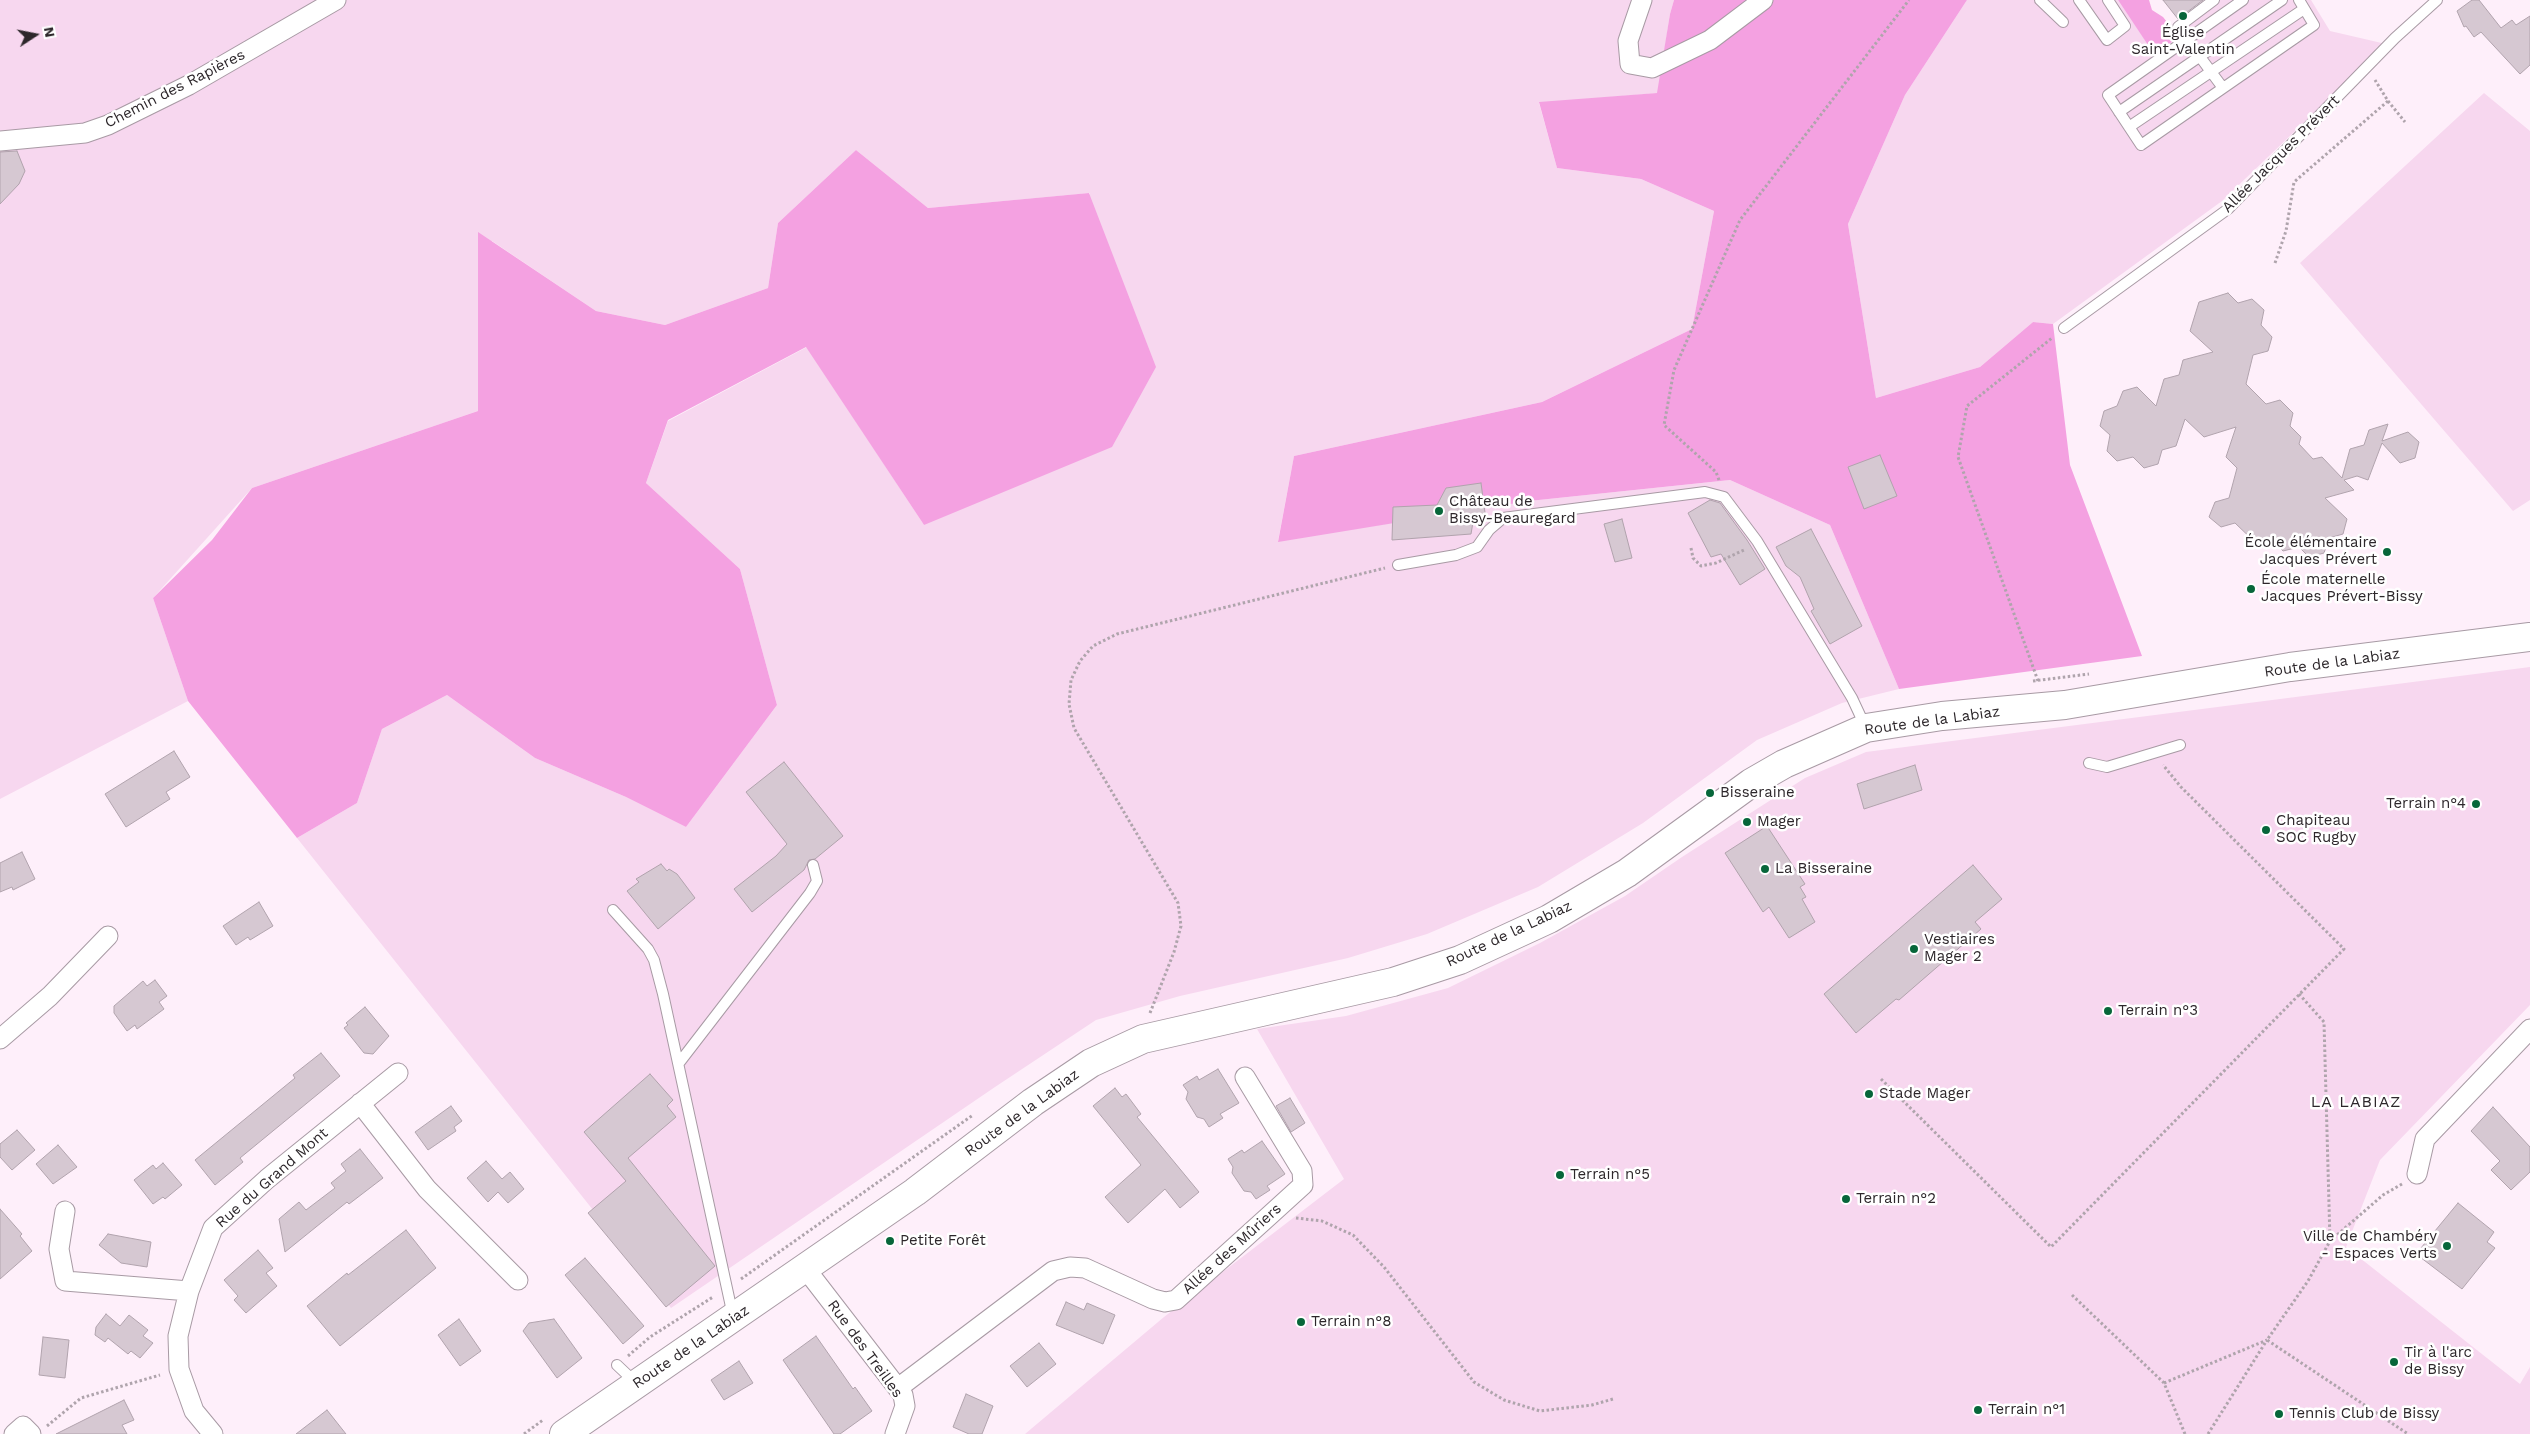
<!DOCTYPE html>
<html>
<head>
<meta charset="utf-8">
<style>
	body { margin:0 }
	#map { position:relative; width:2530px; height:1434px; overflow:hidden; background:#feeffa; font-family:"Work Sans",sans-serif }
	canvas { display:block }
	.north { position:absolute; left:10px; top:10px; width:50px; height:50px; -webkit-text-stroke:4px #fff; paint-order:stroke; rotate:79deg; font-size:14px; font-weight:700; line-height:20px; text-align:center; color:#2d272b }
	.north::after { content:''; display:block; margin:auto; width:18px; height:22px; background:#2d272b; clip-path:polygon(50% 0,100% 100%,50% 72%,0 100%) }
</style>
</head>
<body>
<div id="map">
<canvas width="2530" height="1434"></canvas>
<div class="north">N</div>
</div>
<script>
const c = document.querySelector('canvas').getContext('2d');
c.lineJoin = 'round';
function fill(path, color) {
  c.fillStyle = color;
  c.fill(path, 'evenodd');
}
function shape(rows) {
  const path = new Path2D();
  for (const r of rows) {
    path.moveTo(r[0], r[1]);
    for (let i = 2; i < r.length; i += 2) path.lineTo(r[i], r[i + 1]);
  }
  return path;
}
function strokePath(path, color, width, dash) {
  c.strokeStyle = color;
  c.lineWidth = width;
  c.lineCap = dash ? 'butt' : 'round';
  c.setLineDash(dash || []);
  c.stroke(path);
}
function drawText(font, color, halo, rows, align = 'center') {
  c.font = font + ' "Work Sans",sans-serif';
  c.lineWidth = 5;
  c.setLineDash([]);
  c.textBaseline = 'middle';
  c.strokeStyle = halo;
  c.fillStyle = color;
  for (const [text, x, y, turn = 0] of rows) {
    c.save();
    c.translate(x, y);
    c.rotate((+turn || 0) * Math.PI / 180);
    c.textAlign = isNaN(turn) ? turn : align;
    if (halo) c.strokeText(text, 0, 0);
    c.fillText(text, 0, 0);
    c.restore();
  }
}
fill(shape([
	[0,0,1674,0,1670,14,1658,93,1539,103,1557,168,1641,179,1714,211,1692,329,1542,402,1294,456,1278,541,1529,501,1730,480,1830,525,1899,689,1842,703,1757,740,1643,823,1538,887,1427,934,1348,958,1180,996,1096,1020,995,1087,671,1308,297,838,357,803,382,729,447,695,535,758,626,797,686,827,777,705,740,569,646,483,668,421,807,347,924,525,1090,193,928,208,856,150,778,223,768,288,665,325,596,311,492,241,478,343,478,411,252,488,153,598,188,701,0,799],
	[1967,0,2118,0,2154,53,2187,32,2187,23,2219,0,2311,0,2330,31,2386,44,2222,201,2053,324,2033,322,1980,367,1876,398,1848,224,1905,95],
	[2484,93,2530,131,2530,500,2513,511,2300,263],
	[2530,667,2530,1005,2380,1160,2346,1247,2520,1384,2530,1367,2530,1434,1025,1434,1164,1317,1344,1179,1257,1029,1346,1016,1448,988,1540,943,1625,896,1682,857,1805,778,1866,752]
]), '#f7d7ef');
fill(shape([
	[1674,0,1967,0,1905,95,1848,224,1876,398,1980,367,2033,322,2053,324,2070,465,2142,656,1899,689,1830,525,1730,480,1529,501,1278,542,1294,456,1542,402,1692,329,1714,211,1641,179,1557,168,1539,102,1657,93,1670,14],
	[2118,0,2149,0,2152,10,2163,17,2179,37,2154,54],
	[856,150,928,208,1089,193,1156,367,1112,447,924,525,806,347,668,420,646,483,740,569,777,705,686,827,626,797,535,758,447,695,382,729,357,803,297,838,188,701,153,598,212,540,252,488,478,411,478,232,596,311,665,325,768,288,778,223]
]), '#f4a1e1');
const building = shape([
	[2163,0,2203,0,2178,19,2163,0],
	[2472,0,2479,0,2501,28,2512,20,2516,25,2530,16,2530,65,2520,74,2481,32,2474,37,2466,26,2464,27,2457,11,2472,0],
	[17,151,25,171,19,184,0,204,0,152,17,151],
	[2228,293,2238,303,2252,299,2264,310,2261,325,2272,337,2268,351,2253,355,2246,384,2266,404,2280,400,2293,413,2290,426,2301,437,2299,444,2313,459,2322,457,2342,478,2350,449,2364,445,2369,430,2388,424,2382,441,2408,432,2419,442,2415,458,2400,463,2382,443,2368,480,2357,476,2344,480,2354,490,2325,498,2347,519,2343,534,2329,538,2324,553,2309,557,2299,547,2283,551,2273,541,2258,545,2235,523,2221,527,2209,517,2215,502,2229,498,2237,468,2226,457,2236,427,2204,437,2185,419,2176,446,2162,450,2158,464,2144,468,2133,457,2117,461,2107,451,2110,435,2100,426,2104,411,2117,406,2123,391,2137,387,2156,406,2164,379,2179,375,2183,360,2213,352,2190,331,2199,302,2228,293],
	[1880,455,1897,496,1864,509,1848,467,1880,455],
	[1481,483,1486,520,1473,522,1471,534,1392,540,1393,507,1437,505,1446,488,1481,483],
	[1710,500,1720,503,1747,540,1765,569,1740,585,1721,554,1711,557,1688,513,1710,500],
	[1622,519,1632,558,1615,562,1604,524,1622,519],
	[1811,529,1862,626,1830,644,1811,611,1814,609,1800,577,1786,566,1776,547,1811,529],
	[174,751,190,777,166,792,170,799,126,827,105,794,174,751],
	[784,762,843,836,815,859,809,860,804,870,752,912,734,889,776,856,787,844,746,792,784,762],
	[1915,765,1922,790,1864,809,1857,784,1915,765],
	[1767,826,1805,884,1800,887,1806,897,1802,899,1815,922,1789,938,1769,907,1763,912,1725,853,1767,826],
	[22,852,35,879,13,890,12,887,0,892,0,863,22,852],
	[661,864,667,871,669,869,677,874,695,898,658,929,627,891,639,882,636,879,661,864],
	[1973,865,2002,899,1975,922,1981,929,1899,1000,1896,999,1856,1033,1824,994,1973,865],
	[259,902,273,926,250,940,248,937,236,945,223,926,259,902],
	[155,980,167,996,159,1002,164,1009,137,1029,135,1025,127,1031,114,1013,114,1006,143,981,147,986,155,980],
	[365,1007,389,1036,373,1054,364,1053,344,1028,348,1025,346,1023,365,1007],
	[321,1053,340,1076,240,1158,243,1162,215,1185,195,1160,295,1078,293,1075,321,1053],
	[1218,1069,1239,1103,1220,1114,1223,1118,1209,1127,1204,1119,1197,1117,1186,1099,1188,1092,1183,1085,1197,1076,1199,1080,1218,1069],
	[650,1074,673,1100,667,1106,676,1117,628,1158,715,1266,666,1307,588,1213,626,1181,584,1132,650,1074],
	[1115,1088,1122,1097,1126,1094,1141,1114,1137,1117,1199,1192,1180,1208,1165,1189,1128,1223,1105,1197,1141,1165,1093,1106,1115,1088],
	[1290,1098,1305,1123,1291,1132,1276,1106,1290,1098],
	[451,1106,462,1121,454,1127,456,1131,428,1150,415,1132,451,1106],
	[2493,1107,2530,1147,2530,1172,2511,1190,2491,1170,2500,1161,2471,1131,2493,1107],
	[17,1130,35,1150,12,1170,0,1157,0,1144,17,1130],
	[1262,1141,1285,1174,1267,1186,1270,1190,1256,1199,1251,1192,1244,1191,1232,1173,1233,1167,1228,1159,1242,1150,1244,1153,1262,1141],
	[58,1145,77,1167,53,1184,36,1164,58,1145],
	[360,1149,383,1178,349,1204,347,1202,285,1252,279,1219,299,1202,306,1210,335,1188,331,1183,346,1171,341,1164,360,1149],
	[486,1161,502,1179,510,1172,524,1189,508,1203,498,1192,488,1202,467,1178,486,1161],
	[163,1163,182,1185,165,1199,163,1197,153,1204,134,1180,153,1165,156,1169,163,1163],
	[2458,1203,2494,1232,2487,1242,2495,1248,2462,1289,2416,1254,2458,1203],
	[0,1209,22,1234,20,1236,32,1251,0,1279,0,1209],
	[406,1230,436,1268,340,1346,307,1306,347,1273,348,1275,406,1230],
	[108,1234,151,1242,147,1267,121,1263,99,1245,108,1234],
	[258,1250,273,1268,266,1273,277,1286,246,1313,234,1300,238,1296,224,1280,258,1250],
	[585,1258,644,1326,623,1344,565,1275,585,1258],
	[1066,1302,1084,1310,1087,1303,1115,1315,1103,1344,1056,1325,1066,1302],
	[106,1314,120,1326,129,1315,148,1330,143,1336,153,1343,140,1358,131,1351,128,1354,108,1338,105,1342,95,1335,96,1327,106,1314],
	[459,1319,481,1351,460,1366,438,1335,459,1319],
	[554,1319,582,1358,557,1378,523,1331,529,1323,554,1319],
	[816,1336,853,1389,855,1387,872,1411,840,1434,834,1434,783,1360,816,1336],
	[43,1337,69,1340,65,1378,39,1375,43,1337],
	[1039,1343,1056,1364,1027,1387,1010,1366,1039,1343],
	[739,1361,753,1383,724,1400,711,1380,739,1361],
	[966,1394,993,1406,982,1434,969,1434,953,1427,966,1394],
	[124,1400,134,1420,122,1425,127,1434,56,1434,124,1400],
	[327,1410,346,1434,296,1434,309,1424,327,1410]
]);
fill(building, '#d6c8d2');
strokePath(building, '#b1a3ad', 1);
const service = shape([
	[2040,0,2063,22],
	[2079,0,2107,40,2125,26,2108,0],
	[2214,0,2178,27,2223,88],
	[2243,0,2108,95,2141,145,2314,25,2299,0],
	[2119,112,2282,0],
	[2129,127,2304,9],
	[2064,328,2228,209,2395,38,2437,0],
	[1398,565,1456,555,1477,547,1489,530,1503,518,1705,492,1724,497,1757,541,1852,698,1866,728],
	[2089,763,2107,767,2180,745],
	[613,910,648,949,654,960,663,994,733,1316],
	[679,1063,810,893,817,881,813,865],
	[617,1365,636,1383]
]);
const minor = shape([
	[1642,0,1628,41,1630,64,1652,68,1710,40,1763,0],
	[0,141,85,133,108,125,189,85,336,0],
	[0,1039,50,996,108,936],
	[360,1103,427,1189,518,1280],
	[2417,1174,2425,1139,2530,1029],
	[65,1211,59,1249,65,1281,189,1291],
	[805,1268,903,1395,905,1406,895,1434],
	[898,1388,1053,1271,1070,1267,1085,1268,1153,1299,1165,1302,1176,1300,1270,1215,1303,1185,1302,1171,1245,1077],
	[14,1434,23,1426,31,1434],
	[213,1434,194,1411,179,1369,178,1336,189,1291,213,1228,267,1179,398,1073]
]);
const secondary = shape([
	[564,1434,915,1192,1033,1102,1091,1063,1143,1039,1393,982,1460,960,1549,919,1627,873,1751,783,1784,764,1866,728,1942,716,2065,705,2290,667,2530,637]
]);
strokePath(service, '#a89aa4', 12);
strokePath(minor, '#a89aa4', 21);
strokePath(secondary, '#a89aa4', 30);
strokePath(shape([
	[2388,101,2405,122],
	[2275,263,2286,231,2294,182,2388,101,2375,80],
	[1719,480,1716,472,1664,425,1674,370,1740,220,1909,0],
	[1691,548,1693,558,1701,566,1716,563,1746,549],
	[2033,681,2089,674],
	[2038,681,1958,457,1967,406,2052,338],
	[2299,994,2324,1022,2330,1241],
	[1150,1013,1174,952,1181,926,1178,903,1074,728,1069,704,1071,680,1080,661,1093,646,1117,634,1385,568],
	[1881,1079,2051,1247,2344,949,2181,787,2163,765],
	[2402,1184,2383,1195,2330,1241,2308,1281,2267,1340,2408,1434],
	[1296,1218,1322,1221,1353,1235,1384,1267,1474,1382,1504,1400,1540,1411,1592,1405,1613,1399],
	[741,1279,973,1115],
	[2072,1295,2164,1383,2185,1434],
	[628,1356,650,1337,713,1297],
	[2164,1383,2267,1340],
	[47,1426,81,1398,160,1375],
	[524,1434,543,1420],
	[2208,1434,2267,1340]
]), '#afa4ac', 3, [2.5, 2.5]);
strokePath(service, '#fff', 10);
strokePath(minor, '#fff', 19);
strokePath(secondary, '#fff', 28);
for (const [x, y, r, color] of [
	[2183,16,5,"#07663a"],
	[1439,511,5,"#07663a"],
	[2387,552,5,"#07663a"],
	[2251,589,5,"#07663a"],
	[1710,793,5,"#07663a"],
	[2476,804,5,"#07663a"],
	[1747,822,5,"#07663a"],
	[2266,830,5,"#07663a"],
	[1765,869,5,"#07663a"],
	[1914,949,5,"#07663a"],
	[2108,1011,5,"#07663a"],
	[1869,1094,5,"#07663a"],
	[1560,1175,5,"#07663a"],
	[1846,1199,5,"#07663a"],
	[890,1241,5,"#07663a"],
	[2447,1246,5,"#07663a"],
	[1301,1322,5,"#07663a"],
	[2394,1362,5,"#07663a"],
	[1978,1410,5,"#07663a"],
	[2279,1414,5,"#07663a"]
]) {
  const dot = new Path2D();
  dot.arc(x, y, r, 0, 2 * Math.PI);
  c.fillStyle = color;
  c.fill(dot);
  strokePath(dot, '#fff', 2);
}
drawText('15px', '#2d272b', '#fff', [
	["Église",2183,33,"center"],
	["Saint-Valentin",2183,50,"center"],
	["Château de",1449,502],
	["Bissy-Beauregard",1449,519],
	["École élémentaire",2377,543,"right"],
	["Jacques Prévert",2377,560,"right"],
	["École maternelle",2261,580],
	["Jacques Prévert-Bissy",2261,597],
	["Bisseraine",1720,793],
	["Terrain n°4",2466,804,"right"],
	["Chapiteau",2276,821],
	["SOC Rugby",2276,838],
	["Mager",1757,822],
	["La Bisseraine",1775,869],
	["Vestiaires",1924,940],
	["Mager 2",1924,957],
	["Terrain n°3",2118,1011],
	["Stade Mager",1879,1094],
	["Terrain n°5",1570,1175],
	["Terrain n°2",1856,1199],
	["Ville de Chambéry",2437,1237,"right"],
	["- Espaces Verts",2437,1254,"right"],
	["Petite Forêt",900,1241],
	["Terrain n°8",1311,1322],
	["Tir à l'arc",2404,1353],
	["de Bissy",2404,1370],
	["Terrain n°1",1988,1410],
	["Tennis Club de Bissy",2289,1414]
], 'left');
drawText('15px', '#2d272b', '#fff', [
	["Chemin des Rapières",175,89,-27],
	["Allée Jacques Prévert",2281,154,-45],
	["Route de la Labiaz",2332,663,-8],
	["Route de la Labiaz",1932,721,-8],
	["Route de la Labiaz",1509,934,-25],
	["Route de la Labiaz",1022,1113,-36],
	["Rue du Grand Mont",272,1178,-41],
	["Allée des Mûriers",1232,1249,-42],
	["Route de la Labiaz",691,1347,-34],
	["Rue des Treilles",865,1349,54]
]);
c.letterSpacing = '1px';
drawText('16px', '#2d272b', '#fff', [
	["LA LABIAZ",2356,1102]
]);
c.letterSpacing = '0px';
</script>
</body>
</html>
